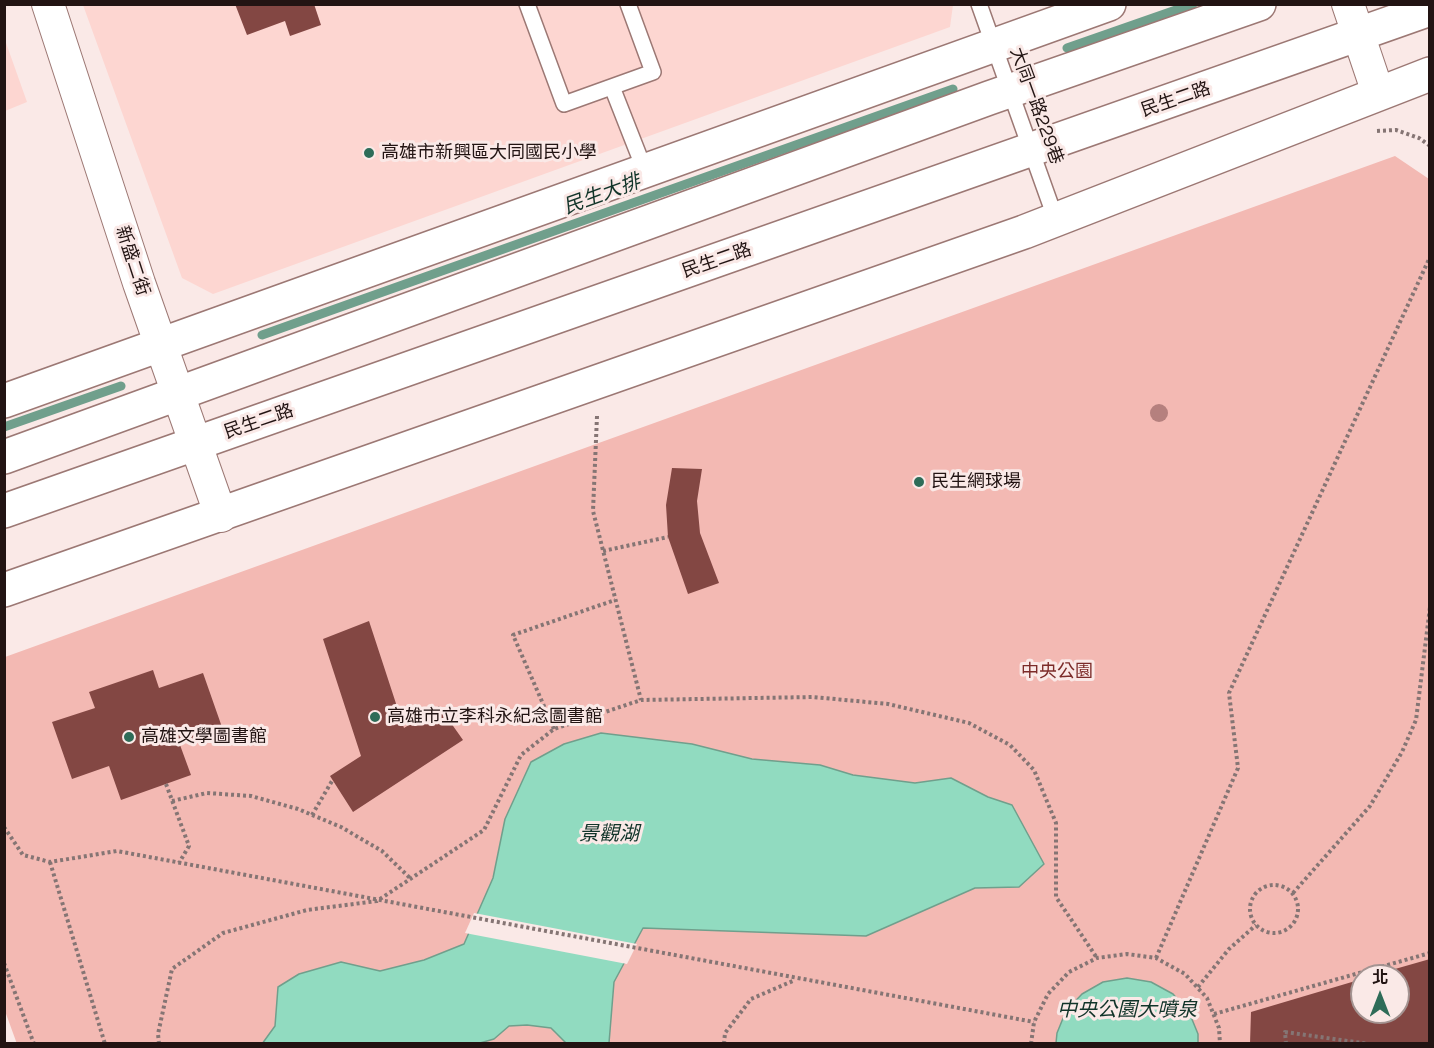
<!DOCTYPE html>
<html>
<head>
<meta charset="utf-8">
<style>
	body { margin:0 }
	#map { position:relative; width:1434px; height:1048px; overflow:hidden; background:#fae9e7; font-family:"Space Grotesk","Noto Sans TC",sans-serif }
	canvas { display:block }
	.frame { position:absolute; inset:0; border:6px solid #221413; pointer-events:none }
	.north { position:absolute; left:1350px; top:964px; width:60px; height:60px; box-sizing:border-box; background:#fae9e7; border:2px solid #a49492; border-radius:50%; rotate:0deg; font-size:16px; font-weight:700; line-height:24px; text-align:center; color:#221413 }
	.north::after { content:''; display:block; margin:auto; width:21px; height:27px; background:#2e6c58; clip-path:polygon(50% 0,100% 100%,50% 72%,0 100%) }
</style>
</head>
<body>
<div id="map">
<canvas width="1434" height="1048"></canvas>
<div class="frame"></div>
<div class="north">北</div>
</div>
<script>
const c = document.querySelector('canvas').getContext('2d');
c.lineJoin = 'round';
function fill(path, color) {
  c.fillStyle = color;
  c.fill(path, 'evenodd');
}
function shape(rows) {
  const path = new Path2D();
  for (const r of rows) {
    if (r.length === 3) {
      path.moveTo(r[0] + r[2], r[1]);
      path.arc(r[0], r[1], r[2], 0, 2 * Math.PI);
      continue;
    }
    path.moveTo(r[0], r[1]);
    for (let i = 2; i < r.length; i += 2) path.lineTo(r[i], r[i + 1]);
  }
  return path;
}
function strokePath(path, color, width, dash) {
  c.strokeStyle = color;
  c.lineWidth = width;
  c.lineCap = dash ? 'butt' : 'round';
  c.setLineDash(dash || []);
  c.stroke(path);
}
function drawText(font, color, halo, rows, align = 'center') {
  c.font = font + ' "Space Grotesk","Noto Sans TC",sans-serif';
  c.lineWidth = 6;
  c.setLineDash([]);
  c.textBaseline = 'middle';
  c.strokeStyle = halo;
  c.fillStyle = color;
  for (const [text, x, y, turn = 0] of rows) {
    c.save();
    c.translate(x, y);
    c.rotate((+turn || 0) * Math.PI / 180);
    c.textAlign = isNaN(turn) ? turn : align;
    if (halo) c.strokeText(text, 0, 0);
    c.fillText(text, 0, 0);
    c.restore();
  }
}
fill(shape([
	[83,5,953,5,950,27,213,294,182,278],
	[5,40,27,102,5,111,4,111]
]), '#fdd6d1');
fill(shape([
	[1395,156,1429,179,1429,1043,17,1044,5,1011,5,657],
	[1362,976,1398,976,1398,1012,1362,1012]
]), '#f3b9b3');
const water = shape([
	[601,733,692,744,752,759,820,765,853,775,915,783,951,778,988,797,1012,805,1044,864,1019,887,975,888,866,936,643,928,614,982,609,1043,566,1043,551,1028,527,1025,509,1026,494,1039,480,1043,262,1044,275,1026,278,987,299,974,341,962,380,971,424,960,464,944,493,878,505,819,531,762,564,744,601,733],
	[1127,978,1151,982,1173,994,1189,1012,1198,1034,1198,1043,1056,1043,1057,1033,1066,1011,1082,994,1103,982,1127,978]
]);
fill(water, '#91dbc0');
strokePath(water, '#709f8c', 1.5);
fill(shape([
	[474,913,637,944,627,964,465,933]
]), '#fae9e7');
strokePath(shape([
	[1067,48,1193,4],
	[262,335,953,89],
	[4,427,121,386]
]), '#709f8c', 9);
fill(shape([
	[235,4,314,4,321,25,290,36,285,21,247,35],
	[672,468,702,469,697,501,700,533,719,583,688,594,668,537,666,505],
	[369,621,404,728,439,706,463,740,353,812,330,776,361,756,323,639],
	[153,670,159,688,203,673,223,730,180,745,191,775,121,800,109,766,72,779,52,722,95,708,89,692],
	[1430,959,1430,1044,1250,1044,1251,1012,1362,979,1362,1012,1398,1012,1398,976,1374,975]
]), '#834743');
const service = shape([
	[527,4,564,104,653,72,628,4],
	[979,4,1056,220],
	[612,87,645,171]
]);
const minor = shape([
	[48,4,139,283,221,516],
	[1348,4,1378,93]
]);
const secondary = shape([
	[4,401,1109,4],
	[4,457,989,98,1259,4],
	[4,511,1430,9],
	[4,590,1024,232,1430,74]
]);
strokePath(service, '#9c7874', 18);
strokePath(minor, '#9c7874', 34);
strokePath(secondary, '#9c7874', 36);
strokePath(shape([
	[1377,131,1396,130,1419,138,1430,146],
	[597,416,593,511,641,700],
	[603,551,668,537],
	[554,729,513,635,615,600],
	[166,784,189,846,179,863],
	[172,801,207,793,251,796,298,809,341,827,382,851,411,879],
	[312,815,332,781],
	[4,827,23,855,50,862,117,851,1034,1022],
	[50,862,105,1044],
	[1274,909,24],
	[1293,893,1370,806,1402,752,1416,720,1430,607],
	[1156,958,1238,768,1229,693,1430,257],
	[4,963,34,1044],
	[1198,987,1229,949,1256,925],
	[1214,1014,1430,953],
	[159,1044,158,1034,172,969,223,933,307,910,377,901,484,830,521,755,554,729,641,700,813,697,888,704,969,723,1010,745,1034,770,1056,823,1056,897,1097,958],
	[724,1044,725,1033,751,999,795,980],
	[1031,1044,1034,1022,1048,994,1069,972,1097,958,1127,954,1156,958,1185,974,1207,998,1219,1028,1220,1044],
	[1286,1044,1285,1032,1369,1044]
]), '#857574', 4, [3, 3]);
strokePath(service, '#fff', 15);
strokePath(minor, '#fff', 32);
strokePath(secondary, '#fff', 33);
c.fillStyle = '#b5807e';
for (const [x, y] of [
	[1159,413]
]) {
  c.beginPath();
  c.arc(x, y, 9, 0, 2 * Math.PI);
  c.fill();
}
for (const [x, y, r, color] of [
	[369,153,6,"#2e6c58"],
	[919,482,6,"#2e6c58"],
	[375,717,6,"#2e6c58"],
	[129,737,6,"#2e6c58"]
]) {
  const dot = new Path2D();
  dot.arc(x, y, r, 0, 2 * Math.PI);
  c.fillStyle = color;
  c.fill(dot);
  strokePath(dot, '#fae9e7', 2);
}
drawText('18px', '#221413', '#fae9e7', [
	["民生二路",1176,100,-19],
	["大同一路229巷",1036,106,70],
	["新盛二街",132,261,72],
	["民生二路",717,261,-19],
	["民生二路",259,422,-19]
]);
drawText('18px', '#221413', '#fae9e7', [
	["高雄市新興區大同國民小學",381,153],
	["民生網球場",931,482],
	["高雄市立李科永紀念圖書館",387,717],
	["高雄文學圖書館",141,737]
], 'left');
drawText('18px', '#7c2b29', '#fae9e7', [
	["中央公園",1057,672]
]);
drawText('italic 20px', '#113429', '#fae9e7', [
	["民生大排",602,195,-20],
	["景觀湖",609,835],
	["中央公園大噴泉",1127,1011]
]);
</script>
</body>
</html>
